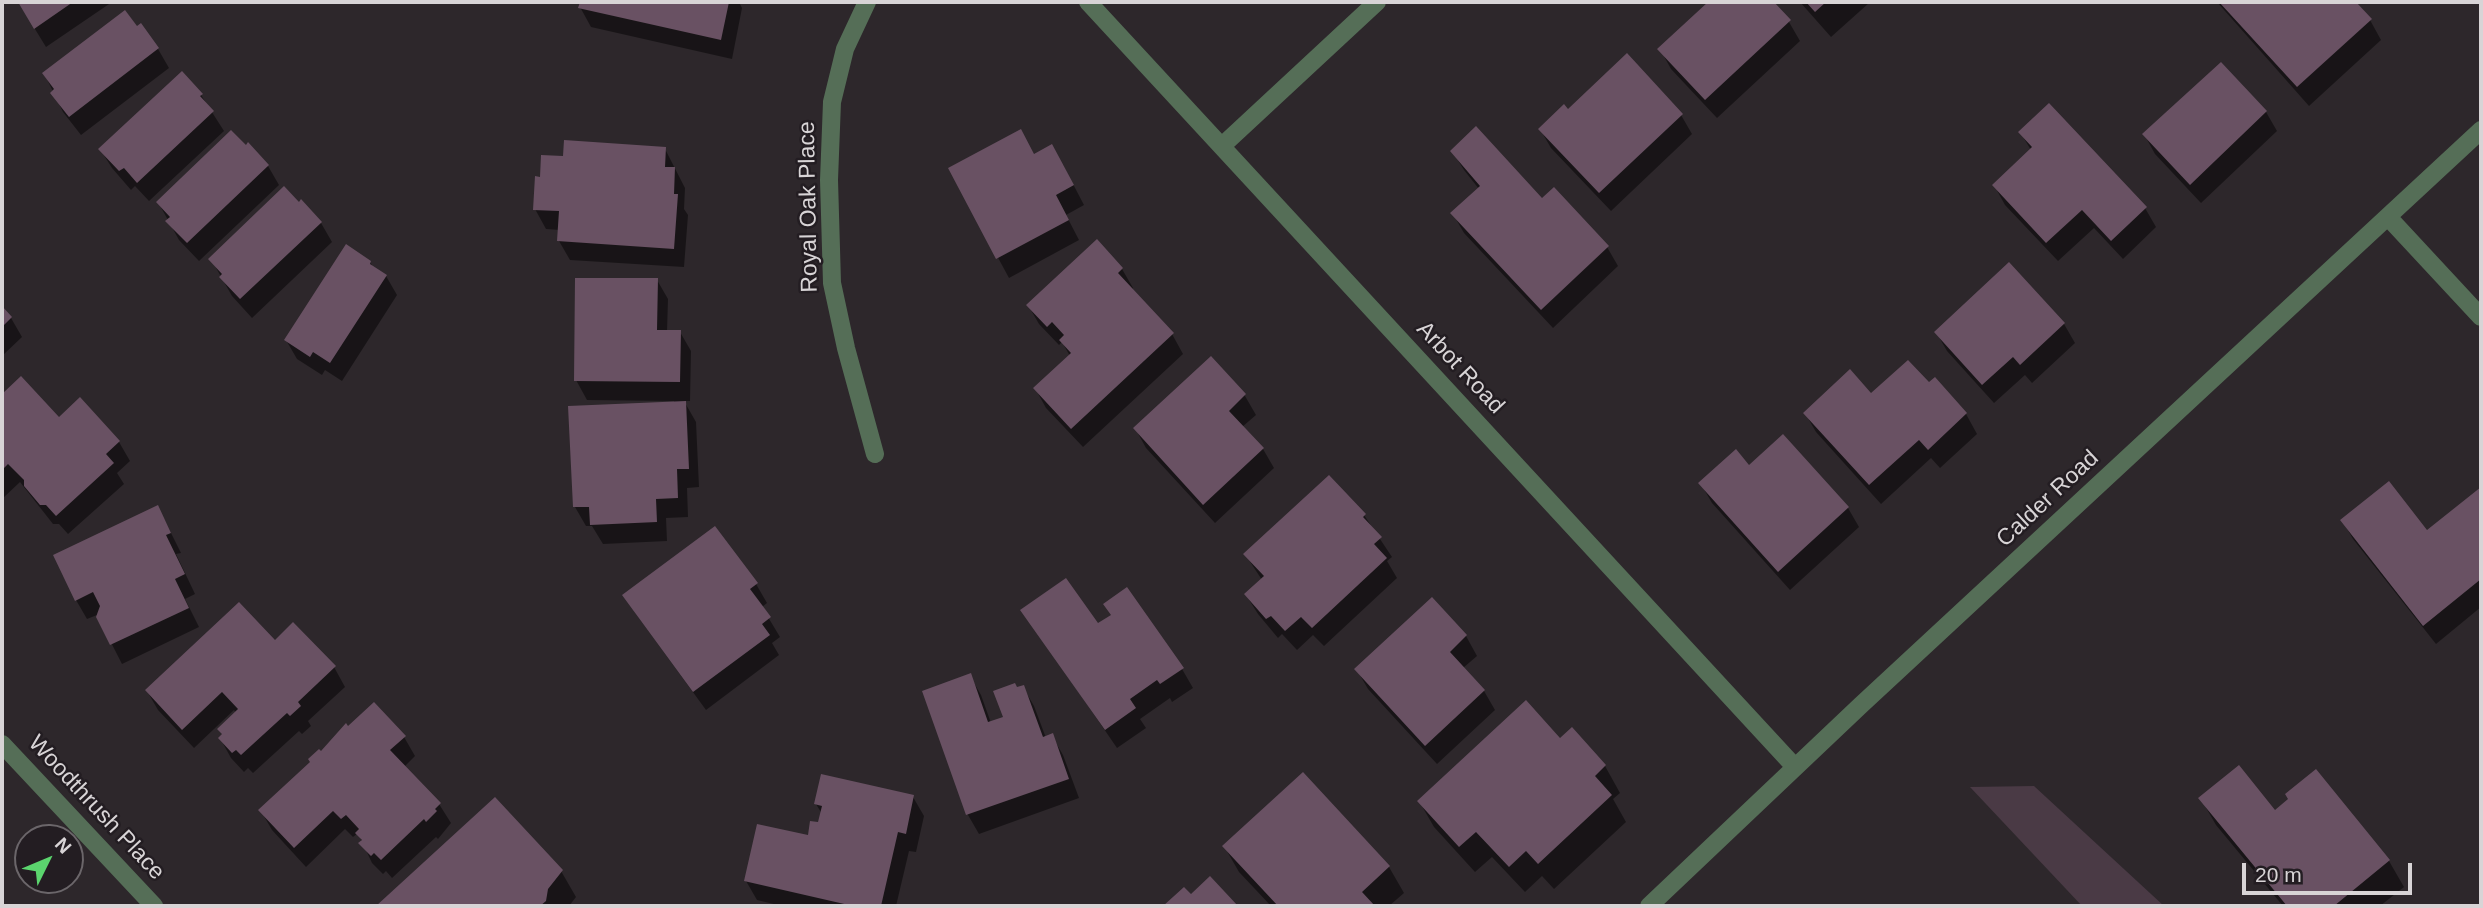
<!DOCTYPE html>
<html>
<head>
<meta charset="utf-8">
<style>
	body { margin:0 }
	#map { position:relative; width:2483px; height:908px; overflow:hidden; background:#2d272b; font-family:Helvetica,sans-serif }
	canvas { display:block }
	.frame { position:absolute; inset:0; border:4px solid #d8d4d6; pointer-events:none }
	.north { position:absolute; left:14px; top:824px; width:70px; height:70px; box-sizing:border-box; background:#231d22; border:2px solid #6b666a; border-radius:50%; rotate:47deg; font-size:19px; font-weight:700; line-height:28px; text-align:center; color:#d8d4d6 }
	.north::after { content:''; display:block; margin:auto; width:24px; height:32px; background:#5bd56e; clip-path:polygon(50% 0,100% 100%,50% 72%,0 100%) }
	.scale { position:absolute; left:2242px; top:863px; width:170px; height:32px; box-sizing:border-box; border:4px solid #d8d4d6; border-top:0; padding-left:9px; font-size:21px; line-height:24px; white-space:nowrap; color:#d8d4d6; -webkit-text-stroke:5px #231d22; paint-order:stroke }
</style>
</head>
<body>
<div id="map">
<canvas width="2483" height="908"></canvas>
<div class="frame"></div>
<div class="north">N</div>
<div class="scale">20 m</div>
</div>
<script>
const c = document.querySelector('canvas').getContext('2d');
c.lineJoin = 'round';
function fill(path, color) {
  c.fillStyle = color;
  c.fill(path, 'evenodd');
}
function shape(rows) {
  const path = new Path2D();
  for (const r of rows) {
    path.moveTo(r[0], r[1]);
    for (let i = 2; i < r.length; i += 2) path.lineTo(r[i], r[i + 1]);
  }
  return path;
}
function strokePath(path, color, width, dash) {
  c.strokeStyle = color;
  c.lineWidth = width;
  c.lineCap = dash ? 'butt' : 'round';
  c.setLineDash(dash || []);
  c.stroke(path);
}
function drawText(font, color, halo, rows, align = 'center') {
  c.font = font + ' Helvetica,sans-serif';
  c.lineWidth = 5;
  c.setLineDash([]);
  c.textBaseline = 'middle';
  c.strokeStyle = halo;
  c.fillStyle = color;
  for (const [text, x, y, turn = 0] of rows) {
    c.save();
    c.translate(x, y);
    c.rotate((+turn || 0) * Math.PI / 180);
    c.textAlign = isNaN(turn) ? turn : align;
    if (halo) c.strokeText(text, 0, 0);
    c.fillText(text, 0, 0);
    c.restore();
  }
}
fill(shape([
	[2034,786,2164,906,2082,906,1970,787]
]), '#4a3a45');
fill(shape([
	[21,2,112,2,46,47,19,3],
	[581,2,739,2,742,8,732,59,591,27,580,7],
	[1711,2,1771,2,1789,22,1800,41,1717,118,1671,69,1660,49],
	[1800,2,1868,2,1869,3,1831,37],
	[2217,2,2353,2,2370,20,2381,40,2309,106],
	[158,49,169,68,81,135,63,112,44,73],
	[201,95,224,131,149,201,135,186,131,190,112,168,100,149],
	[1568,111,1681,115,1692,134,1611,211,1551,148,1540,129],
	[2266,112,2277,131,2201,203,2155,154,2144,134],
	[2020,132,2145,208,2156,227,2123,259,2094,228,2058,261,2005,205,1994,185,2031,150],
	[665,149,685,188,684,209,688,215,684,267,570,260,559,241,560,230,546,229,535,209,541,179],
	[1452,151,1542,201,1607,247,1618,266,1553,328,1464,233,1453,214,1479,189,1464,170],
	[1034,156,1063,165,1084,205,1066,215,1079,240,1009,278,950,169],
	[268,166,279,185,199,261,179,240,158,202],
	[321,223,332,242,252,318,232,296,211,259],
	[370,262,374,269,386,276,397,295,342,381,325,370,322,375,297,359,286,340],
	[2009,264,2064,324,2075,343,2032,383,2025,375,1994,403,1947,351,1936,332],
	[1122,269,1133,288,1131,290,1172,334,1183,354,1083,447,1046,408,1035,388,1070,356,1062,342,1059,345,1039,324,1028,305],
	[657,280,668,299,667,332,680,332,691,351,690,401,684,401,696,422,699,487,687,488,688,517,666,518,667,541,603,544,592,526,586,526,575,507,674,404,674,401,587,400,576,380],
	[2,308,11,318,22,337,2,356],
	[1211,359,1245,396,1256,415,1242,427,1263,449,1274,468,1215,523,1146,448,1135,428],
	[21,379,59,419,119,442,130,461,117,473,124,484,68,534,59,524,53,524,20,482,2,499,2,396],
	[1935,380,1966,414,1977,434,1940,468,1931,458,1881,504,1816,432,1805,413,1871,396,1929,385],
	[1749,467,1848,508,1859,527,1790,590,1712,503,1701,484],
	[2481,489,2481,607,2436,644,2353,539,2342,520,2427,532],
	[158,507,181,553,176,554,195,594,185,599,199,627,122,664,97,615,87,619,76,600],
	[1364,515,1392,557,1387,561,1397,578,1324,646,1313,635,1297,650,1282,634,1278,638,1258,614,1246,595,1262,580,1245,554],
	[715,528,756,584,767,603,762,607,780,637,772,643,779,655,706,710,636,614,625,595],
	[1432,600,1466,636,1477,656,1463,668,1484,691,1495,710,1437,764,1368,689,1357,670],
	[1023,611,1098,626,1182,669,1193,688,1172,702,1170,698,1140,719,1146,728,1117,748],
	[274,642,334,667,345,687,308,721,311,726,302,734,299,731,253,773,248,768,244,772,231,758,220,738,236,713,234,710,194,748,158,710,147,691],
	[970,676,981,695,991,723,1005,718,1017,689,1023,687,1034,706,1046,738,1052,736,1063,755,1079,798,979,834,968,815,924,692],
	[1572,730,1605,766,1620,793,1613,799,1626,822,1554,889,1542,876,1525,892,1492,857,1475,872,1434,827,1419,801,1560,741],
	[404,737,415,756,404,767,439,804,451,823,438,839,436,837,392,878,386,871,383,874,372,863,358,833,353,837,345,829,306,867,272,830,261,811,321,753],
	[913,797,924,816,916,852,909,851,896,906,782,906,757,900,746,881,809,837,819,824,822,814,816,804],
	[2201,799,2275,812,2389,861,2404,887,2380,906,2283,906,2216,825],
	[495,800,561,871,576,897,569,906,379,906],
	[1224,846,1389,867,1404,893,1389,906,1271,906,1239,872]
]), '#0007');
fill(shape([
	[18,2,73,2,34,29],
	[580,2,729,2,721,40,578,8],
	[1708,2,1774,2,1791,20,1705,100,1657,49],
	[1806,2,1826,2,1815,12],
	[2219,2,2356,2,2372,19,2297,87],
	[125,10,137,26,141,23,159,48,69,117,50,93,54,89,42,73],
	[1627,53,1683,114,1599,193,1538,129,1564,104,1568,109],
	[2221,62,2267,111,2190,185,2142,134],
	[182,71,203,94,200,96,214,111,137,183,124,168,119,171,98,149],
	[2049,103,2147,207,2111,241,2082,210,2046,243,1992,185,2032,147,2018,132],
	[1476,126,1542,198,1554,187,1609,246,1541,310,1450,213,1480,186,1450,151],
	[1021,129,1034,154,1052,144,1074,185,1056,195,1069,220,996,259,948,168],
	[231,130,246,145,248,142,269,165,187,243,165,221,170,217,156,202],
	[564,140,666,147,665,167,675,167,674,194,678,194,674,249,557,241,559,211,533,210,535,176,540,177,541,155,563,156],
	[284,186,299,202,301,199,322,222,240,299,219,277,222,274,208,259],
	[1097,239,1123,268,1118,273,1174,333,1071,429,1033,388,1071,353,1059,340,1064,335,1052,322,1047,327,1026,305],
	[346,244,371,261,370,264,387,275,330,363,313,352,310,357,284,340],
	[2009,262,2065,323,2020,365,2013,357,1982,385,1934,332],
	[575,278,658,278,657,330,681,330,680,382,574,381],
	[2,306,12,317,2,327],
	[1211,356,1246,394,1229,411,1264,448,1203,505,1133,428],
	[1908,360,1929,382,1935,377,1967,413,1928,450,1919,440,1869,485,1803,413,1850,369,1871,393],
	[21,376,59,417,80,397,120,441,106,454,114,463,56,516,46,505,40,505,24,486,24,480,8,464,2,470,2,394],
	[686,401,689,469,677,469,678,498,656,499,657,522,590,525,589,507,573,507,568,406],
	[1783,434,1849,507,1778,572,1698,483,1736,449,1749,465],
	[1329,475,1366,514,1363,517,1382,537,1374,544,1387,558,1312,628,1301,617,1285,631,1271,616,1266,619,1244,594,1264,576,1243,554],
	[2389,481,2427,530,2481,487,2481,579,2423,626,2340,520],
	[158,505,171,533,166,535,185,574,175,579,189,608,110,645,96,617,100,606,93,592,75,601,53,555],
	[715,526,758,583,750,589,771,617,762,624,770,635,693,692,622,595],
	[1066,578,1098,623,1111,615,1103,604,1127,587,1184,668,1160,684,1157,680,1130,699,1136,708,1105,730,1020,610],
	[1432,597,1467,635,1450,652,1485,690,1425,746,1354,669],
	[239,602,275,640,293,622,336,666,298,702,301,706,290,716,287,713,241,755,236,750,232,753,218,738,222,734,217,729,238,709,222,692,182,730,145,690],
	[971,673,988,722,1003,717,993,691,1015,683,1017,687,1024,685,1043,737,1053,733,1069,779,966,815,922,691],
	[1526,700,1560,738,1572,727,1606,765,1595,776,1612,795,1538,864,1526,851,1509,867,1476,832,1459,847,1417,801],
	[374,702,406,736,390,750,441,803,435,809,437,811,426,822,424,819,381,860,374,853,371,856,358,843,362,840,355,833,359,829,346,815,341,819,333,811,294,848,258,810,310,762,308,759,319,749,321,751,346,723,348,726],
	[2239,765,2275,810,2288,799,2285,794,2316,769,2390,860,2334,906,2287,906,2198,798],
	[1303,772,1390,866,1362,892,1375,906,1278,906,1222,846],
	[821,774,914,795,906,834,898,832,881,906,853,906,744,881,757,824,808,835,810,821,818,822,822,806,814,804],
	[495,797,563,870,548,889,546,901,540,906,376,906],
	[1210,876,1238,906,1163,906,1184,887,1191,894]
]), '#695163');
strokePath(shape([
	[867,2,845,49,832,102,829,180,832,283,846,348,875,454],
	[1088,2,1795,767],
	[1223,145,1377,2],
	[2388,217,2481,317],
	[2,744,154,906],
	[1649,906,1861,705,2481,130]
]), '#556e57', 18);
drawText('23px', '#d8d4d6', '#231d22', [
	["Royal Oak Place",809,207,-91],
	["Arbot Road",1460,368,47],
	["Calder Road",2048,499,-43],
	["Woodthrush Place",96,808,47]
]);
</script>
</body>
</html>
